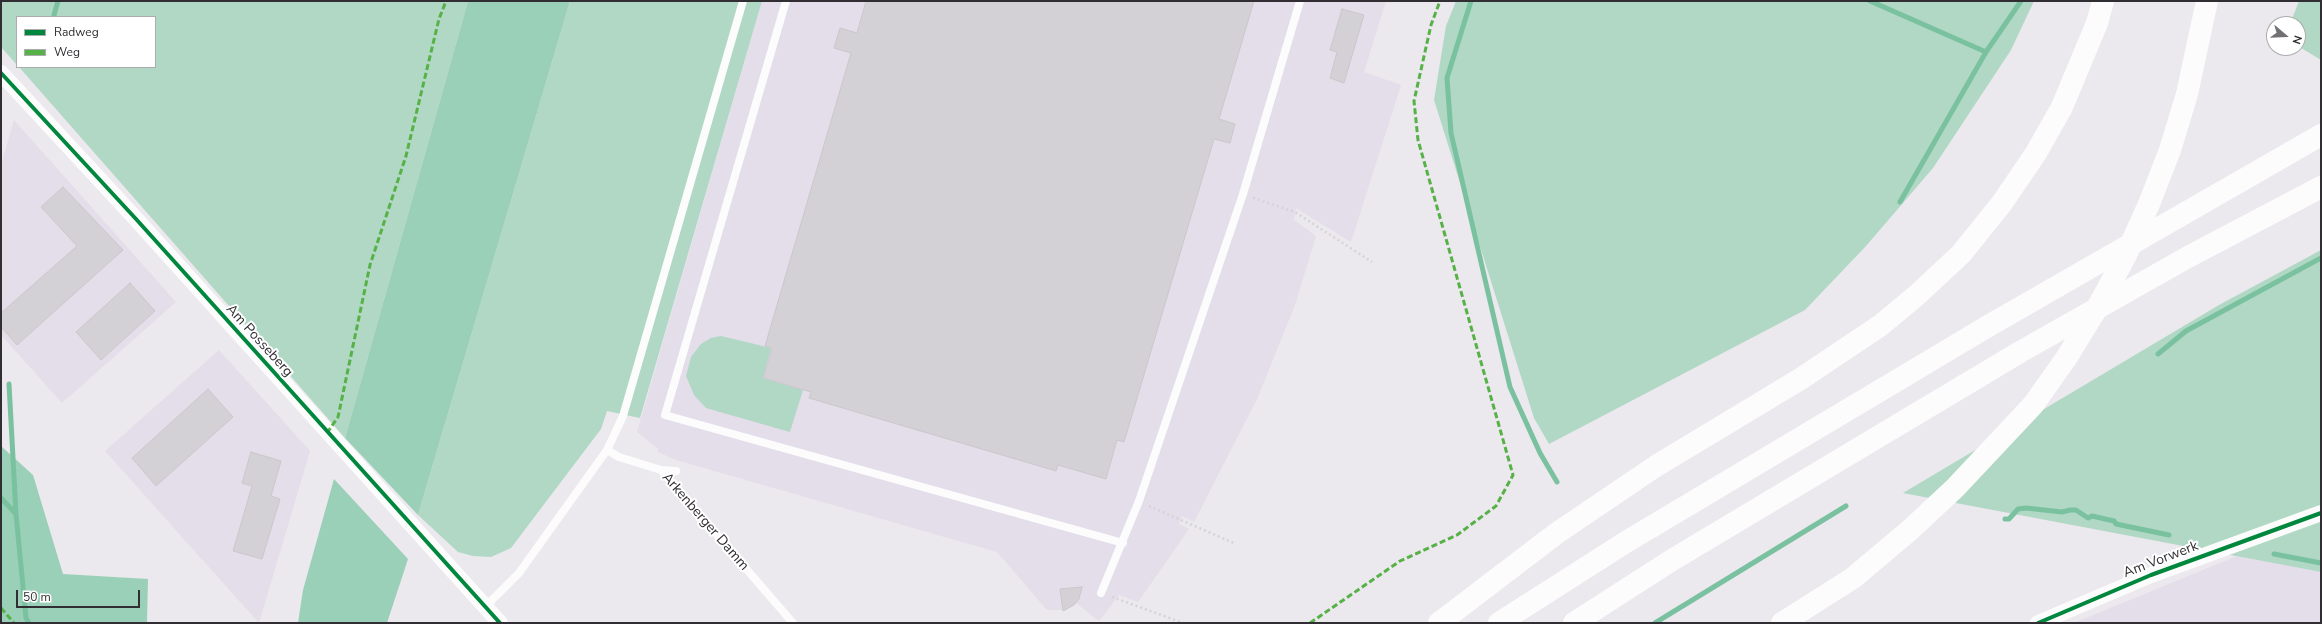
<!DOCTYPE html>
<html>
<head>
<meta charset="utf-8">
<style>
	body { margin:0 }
	#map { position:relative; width:2322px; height:624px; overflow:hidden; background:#ebe8ee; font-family:"Nunito Sans",sans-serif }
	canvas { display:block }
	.frame { position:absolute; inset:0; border:2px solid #302e32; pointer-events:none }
	.legend { position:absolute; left:16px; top:16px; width:140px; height:52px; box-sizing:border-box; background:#fff; border:1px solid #acabad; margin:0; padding:5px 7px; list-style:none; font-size:12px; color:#302e32 }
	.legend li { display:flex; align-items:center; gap:8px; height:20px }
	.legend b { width:20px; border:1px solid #acabad }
	.north { position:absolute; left:2266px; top:16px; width:40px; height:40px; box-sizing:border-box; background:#fff; border:1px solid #acabad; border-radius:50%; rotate:109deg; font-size:11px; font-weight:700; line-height:16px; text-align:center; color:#302e32 }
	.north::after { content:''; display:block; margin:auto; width:14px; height:18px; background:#716f74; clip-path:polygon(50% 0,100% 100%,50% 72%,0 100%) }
	.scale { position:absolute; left:16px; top:590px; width:124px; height:18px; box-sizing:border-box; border:2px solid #302e32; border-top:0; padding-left:5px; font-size:12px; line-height:14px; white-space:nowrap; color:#302e32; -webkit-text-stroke:3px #fff; paint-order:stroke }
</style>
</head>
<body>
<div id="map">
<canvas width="2322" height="624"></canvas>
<div class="frame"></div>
<ul class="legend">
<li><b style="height:5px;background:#00873e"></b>Radweg</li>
<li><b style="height:5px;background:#56b246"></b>Weg</li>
</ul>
<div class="north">N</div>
<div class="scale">50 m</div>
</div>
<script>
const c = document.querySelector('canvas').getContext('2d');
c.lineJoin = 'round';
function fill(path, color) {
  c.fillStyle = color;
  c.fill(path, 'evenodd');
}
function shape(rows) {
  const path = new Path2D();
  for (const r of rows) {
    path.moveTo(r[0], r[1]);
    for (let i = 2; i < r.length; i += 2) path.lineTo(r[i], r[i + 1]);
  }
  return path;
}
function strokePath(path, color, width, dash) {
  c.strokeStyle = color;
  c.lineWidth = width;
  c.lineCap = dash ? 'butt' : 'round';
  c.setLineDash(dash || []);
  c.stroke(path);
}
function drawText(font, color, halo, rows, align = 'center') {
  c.font = font + ' "Nunito Sans",sans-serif';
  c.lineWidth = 4;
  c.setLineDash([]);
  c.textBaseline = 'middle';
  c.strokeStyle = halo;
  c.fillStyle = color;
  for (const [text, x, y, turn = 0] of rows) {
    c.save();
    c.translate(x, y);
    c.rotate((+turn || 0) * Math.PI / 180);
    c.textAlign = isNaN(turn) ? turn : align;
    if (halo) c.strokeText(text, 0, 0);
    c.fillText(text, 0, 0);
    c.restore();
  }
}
fill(shape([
	[762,1,1386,1,1364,72,1401,85,1351,242,1296,208,1294,220,1316,236,1295,305,1258,397,1194,522,1182,516,1179,524,1189,529,1138,602,1119,595,1099,621,1076,603,1066,610,1047,610,997,552,676,460,658,452,658,449,637,432],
	[14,120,176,302,62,403,1,335,1,165],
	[219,350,310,451,259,623,105,451],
	[2237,556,2321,572,2321,623,2074,623]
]), '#e4ddea');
fill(shape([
	[1,1,468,1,345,438,19,67,155,67,155,17,17,17,17,65,1,47],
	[570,1,762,1,640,418,607,411,601,429,511,548,491,557,473,556,458,552,418,515],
	[1456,1,2034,1,2011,50,1933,168,1866,246,1805,310,1549,444,1534,418,1434,100,1446,26],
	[2299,1,2321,1,2321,60,2298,46,2298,24,2290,24],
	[2321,250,2321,572,1903,493,2219,305],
	[721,336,771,348,763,378,803,390,790,432,706,408,694,395,686,376,691,357,701,344,711,338]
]), '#b0d8c4');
fill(shape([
	[468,1,570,1,418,515,345,438],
	[1,446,33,475,63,574,148,579,147,623,1,623],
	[334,479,408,559,387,623,298,623,303,590]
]), '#9ad0b7');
strokePath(shape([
	[1471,1,1447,78,1451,133,1510,387,1540,453,1557,482],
	[1870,1,1986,52],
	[54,15,58,1],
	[1900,202,1986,52,2021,1],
	[2158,354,2186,331,2321,258],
	[9,384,16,514,26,618,29,623],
	[1,498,16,514],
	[2005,519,2009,519,2018,509,2026,508,2062,512,2070,510,2076,510,2088,518,2092,516,2114,521,2116,524,2169,535],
	[2274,554,2321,563],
	[1655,623,1846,506]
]), '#7ac1a0', 5);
const building = shape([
	[866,1,1254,1,1219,119,1235,124,1230,143,1214,139,1124,442,1117,440,1106,479,1058,465,1056,471,809,398,811,392,763,378,772,348,765,346,851,53,834,48,840,28,857,33,866,1],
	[1342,9,1364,15,1344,83,1330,78,1337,52,1330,50,1342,9],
	[63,187,123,250,17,345,1,327,1,313,77,246,41,207,63,187],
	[130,283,155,311,101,360,76,332,130,283],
	[208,389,233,417,156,486,132,458,208,389],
	[251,452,281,461,271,496,280,499,262,559,233,551,252,486,242,483,251,452],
	[1082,587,1079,599,1074,605,1063,611,1060,589,1082,587]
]);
fill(building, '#d3d1d6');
strokePath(building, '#cac8cc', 1);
strokePath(shape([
	[1253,198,1295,212,1372,262],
	[1149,506,1236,544],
	[1112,597,1183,623]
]), '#d5d4d5', 2.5, [2, 3]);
strokePath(shape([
	[786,1,665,415,1123,543],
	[607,450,619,457,661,470,793,623],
	[661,470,676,471],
	[1101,593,1139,501,1243,194,1300,1],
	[485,607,519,573,607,450,623,416,743,1]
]), '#fcfcfc', 8);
strokePath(shape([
	[1,73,136,219,500,623],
	[2038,623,2151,575,2321,513]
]), '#fcfcfc', 16);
strokePath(shape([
	[1439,623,1557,533,1656,466,1802,378,1881,325,1917,295,1961,254,2002,203,2036,153,2062,107,2097,23,2103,1],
	[1499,623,1626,542,1990,325,2321,135],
	[1574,623,1672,560,2020,352,2188,257,2321,187],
	[1782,623,1853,578,1910,530,1955,488,2033,405,2067,357,2097,308,2125,257,2149,204,2170,150,2187,94,2207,1]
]), '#fcfcfc', 22);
strokePath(shape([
	[327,433,338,417,370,265,406,156,439,19,446,1],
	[1,608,14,623],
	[1310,623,1400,561,1457,535,1496,506,1513,475,1418,140,1414,101,1431,25,1440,1]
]), '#56b246', 3, [6, 3]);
strokePath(shape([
	[1,73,136,219,500,623],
	[2038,623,2151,575,2321,513]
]), '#00873e', 4);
drawText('14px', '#302e32', '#fff', [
	["Am Posseberg",259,341,48],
	["Arkenberger Damm",705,522,49],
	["Am Vorwerk",2161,560,-21]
]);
</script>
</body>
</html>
